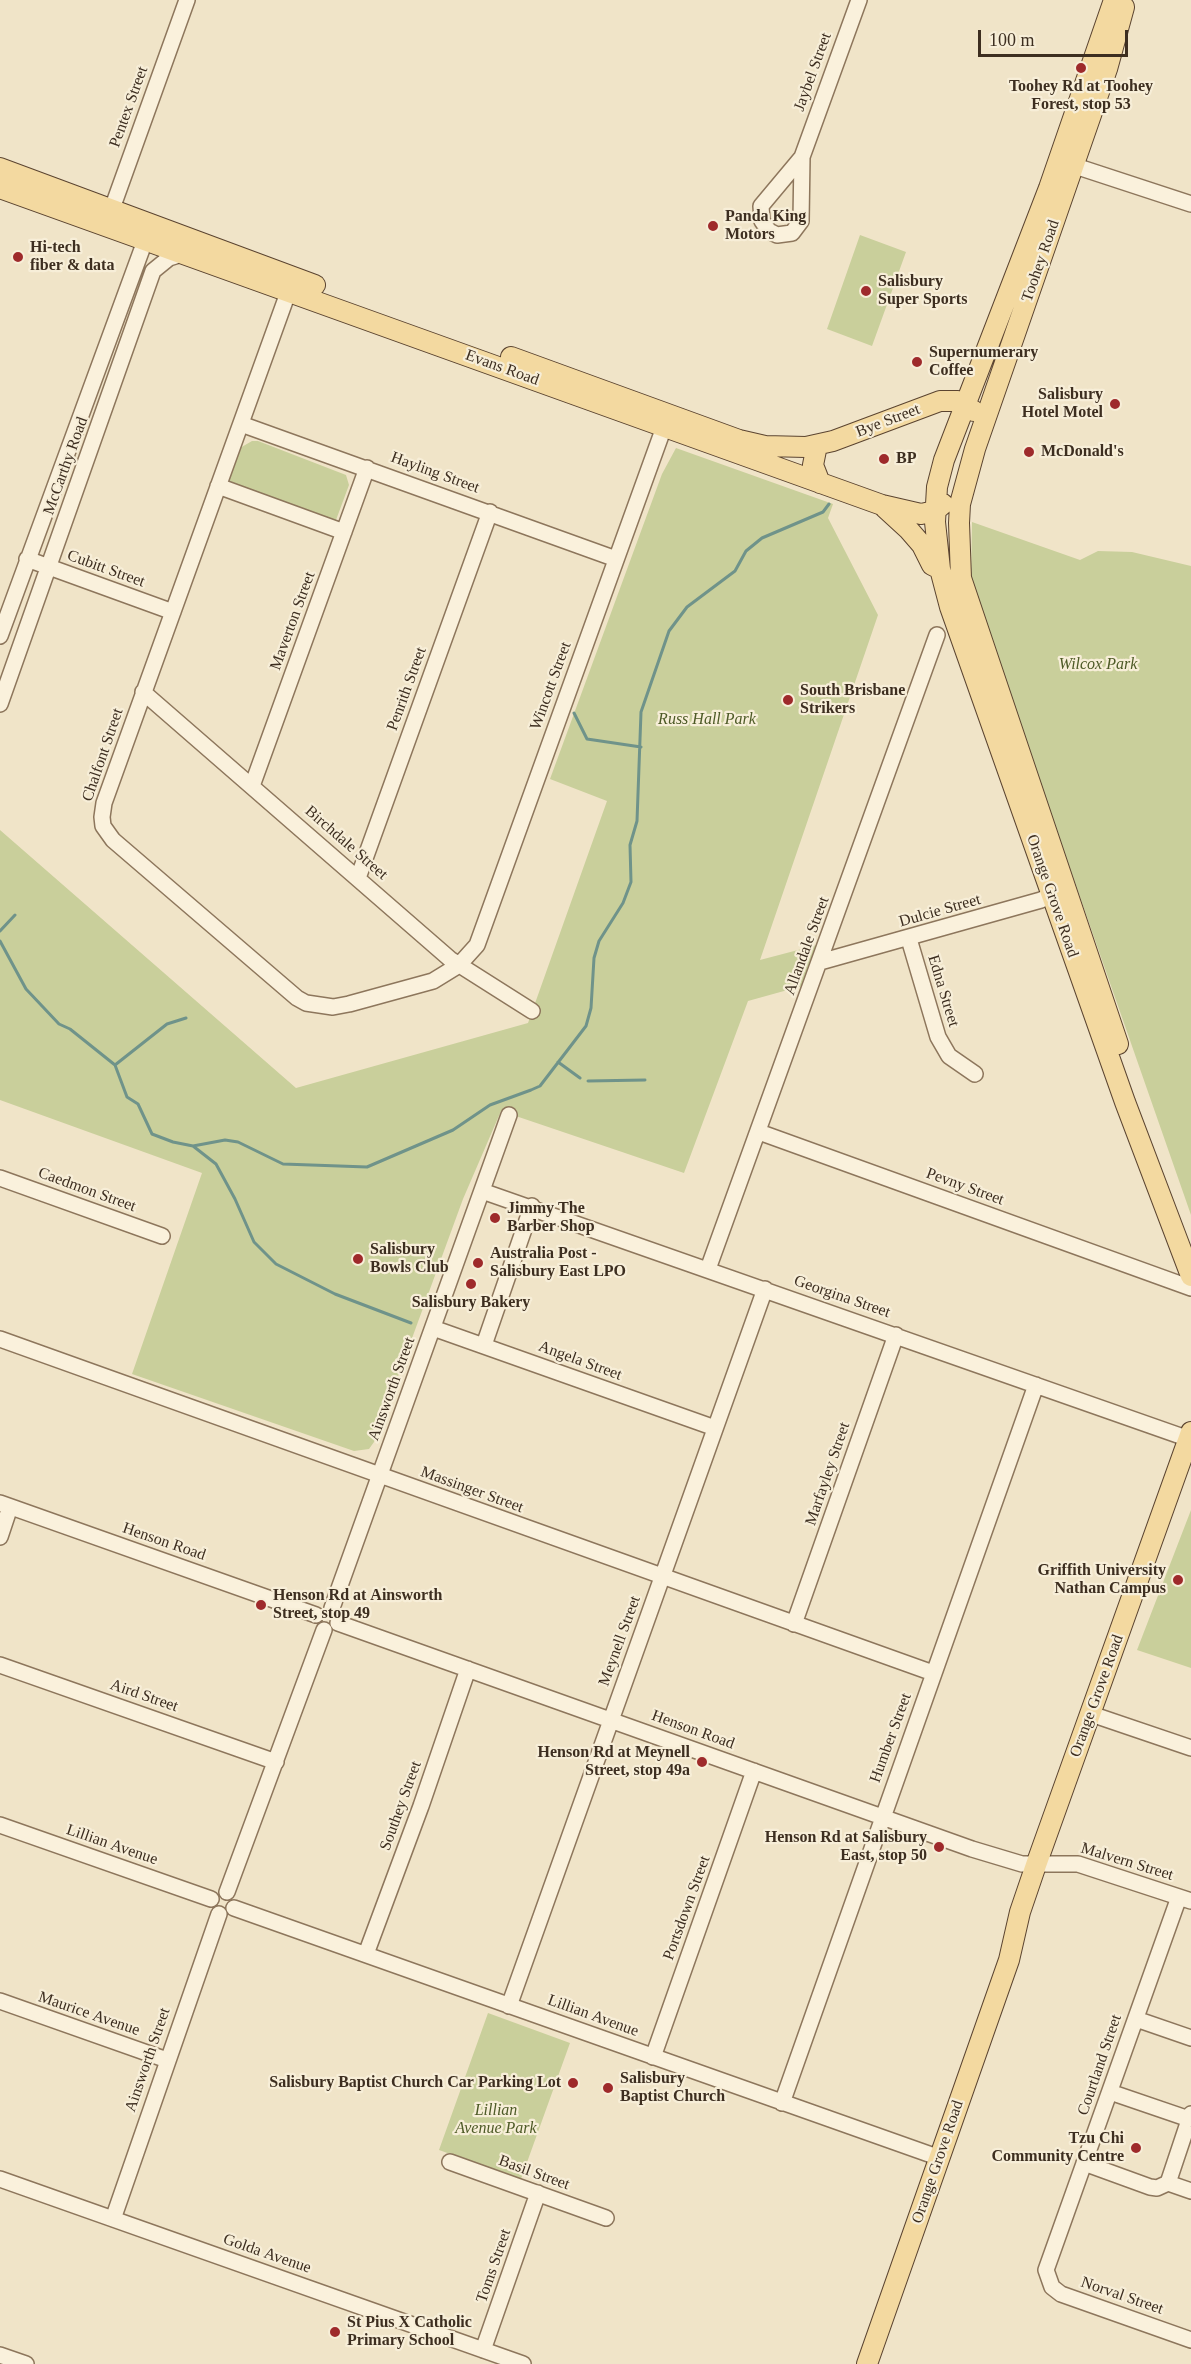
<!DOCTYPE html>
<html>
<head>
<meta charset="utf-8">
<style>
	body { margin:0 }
	#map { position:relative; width:1191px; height:2364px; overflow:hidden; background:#f0e4c8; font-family:"Times New Roman",serif }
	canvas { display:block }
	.scale { position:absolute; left:978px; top:30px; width:150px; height:27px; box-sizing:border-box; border:3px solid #3d2e20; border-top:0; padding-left:8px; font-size:18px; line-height:21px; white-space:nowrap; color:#3d2e20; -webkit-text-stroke:4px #f7eed8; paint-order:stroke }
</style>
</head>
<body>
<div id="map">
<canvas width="1191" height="2364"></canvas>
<div class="scale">100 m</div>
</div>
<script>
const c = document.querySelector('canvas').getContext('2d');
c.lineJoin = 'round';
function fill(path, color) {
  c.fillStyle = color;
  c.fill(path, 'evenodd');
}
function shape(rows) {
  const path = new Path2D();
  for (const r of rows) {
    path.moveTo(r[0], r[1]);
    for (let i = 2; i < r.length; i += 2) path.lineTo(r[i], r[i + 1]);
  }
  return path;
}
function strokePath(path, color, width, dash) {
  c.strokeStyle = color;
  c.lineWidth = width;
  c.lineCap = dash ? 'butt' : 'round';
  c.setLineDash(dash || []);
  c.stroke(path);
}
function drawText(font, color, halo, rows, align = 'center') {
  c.font = font + ' "Times New Roman",serif';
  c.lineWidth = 4.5;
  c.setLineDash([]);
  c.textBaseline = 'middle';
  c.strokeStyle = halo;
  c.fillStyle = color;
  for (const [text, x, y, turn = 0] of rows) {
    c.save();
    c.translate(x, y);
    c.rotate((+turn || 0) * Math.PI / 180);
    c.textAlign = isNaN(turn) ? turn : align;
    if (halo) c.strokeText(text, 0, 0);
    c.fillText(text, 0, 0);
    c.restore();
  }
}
fill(shape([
	[860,235,906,252,872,346,827,329],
	[252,441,258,441,346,475,349,485,336,520,332,522,230,485,228,481,240,448],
	[676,448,833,504,828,518,878,615,760,960,817,945,802,986,748,1001,684,1173,501,1111,463,1199,374,1442,369,1449,354,1451,132,1374,202,1173,0,1100,0,830,296,1088,528,1023,607,801,550,779,662,474],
	[972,522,1080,560,1098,551,1132,552,1191,566,1191,1215,971,585],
	[1191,1510,1191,1668,1137,1650],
	[488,2013,570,2043,521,2179,439,2150]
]), '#c9cf9b');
strokePath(shape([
	[574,713,587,739,641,747],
	[0,931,15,915],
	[0,941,26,989,59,1024,70,1029,115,1065,127,1097,138,1104,152,1134,173,1142,193,1146,225,1140,238,1142,283,1164,367,1167,453,1130,490,1105,531,1090,540,1086,586,1026,591,1008,594,958,599,941,623,903,631,882,630,845,637,821,641,712,669,631,687,607,735,571,746,551,762,538,823,512,829,504],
	[558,1062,580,1078],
	[115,1065,167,1024,186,1018],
	[588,1081,645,1080],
	[193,1146,216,1164,235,1199,254,1242,276,1264,335,1294,411,1323]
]), '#6f938a', 3);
const minor = shape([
	[802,157,801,221,792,233,777,235,769,231,762,221,761,206,802,157,859,0],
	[1066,163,1191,204],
	[109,217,187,0],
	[289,290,104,803,102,817,103,826,113,840,297,998,306,1003,333,1007,349,1004,433,981,459,965,477,945,668,416],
	[241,424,616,559],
	[218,486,344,532],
	[27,559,173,612],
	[0,636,149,230],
	[143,692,450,959,532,1011],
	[0,704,153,271,169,258,182,254],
	[252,786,367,468],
	[358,878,490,512],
	[909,939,938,1037,949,1056,975,1074],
	[820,962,1041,900,1061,890],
	[759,1132,1191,1288],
	[0,1178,162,1236],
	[482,1191,1189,1439],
	[708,1269,937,635],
	[433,1328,715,1428],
	[0,1339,933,1673],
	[484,1345,532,1206],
	[0,1503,316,1615],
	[0,1537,10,1507],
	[332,1608,509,1115],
	[338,1623,972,1849,1022,1864,1078,1864,1191,1901],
	[794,1624,896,1335],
	[0,1665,276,1762],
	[1091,1714,1191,1748],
	[0,1825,211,1899],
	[227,1892,324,1630],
	[1179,1897,1046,2270,1052,2287,1061,2294,1191,2340],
	[234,1908,940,2158],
	[366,1954,421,1806,468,1669],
	[0,2001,167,2060],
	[509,2006,765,1289],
	[1136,2019,1191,2038],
	[653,2057,754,1771],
	[1110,2092,1189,2119],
	[782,2103,1036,1385],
	[1191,2114,1168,2183,1191,2191],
	[450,2162,606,2218],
	[1084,2163,1150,2187,1157,2188,1168,2183],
	[0,2179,523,2364],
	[113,2219,219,1914],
	[483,2350,538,2193],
	[0,2355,26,2364]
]);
const major = shape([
	[1114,0,1049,188,944,460,937,487,935,522,940,569,950,607,1125,1102,1191,1276],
	[0,168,315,285],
	[0,188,882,505,921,514,935,511,943,504],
	[511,357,739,440,765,446,806,447,833,441,940,401,958,401,974,411],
	[817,445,813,465,820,483],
	[885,508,909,530,922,545,932,565,938,568],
	[1118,1044,961,578,959,523,960,504,975,449,1107,69,1124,7],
	[867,2364,1009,1960,1020,1912,1036,1865,1191,1432]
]);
strokePath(minor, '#8d765c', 18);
strokePath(major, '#5b4430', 22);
strokePath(minor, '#faf1dc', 15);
strokePath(major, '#f3d9a0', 20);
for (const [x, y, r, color] of [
	[1081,68,6,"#9e2a2b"],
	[713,226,6,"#9e2a2b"],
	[18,257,6,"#9e2a2b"],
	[866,291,6,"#9e2a2b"],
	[917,362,6,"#9e2a2b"],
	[1115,404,6,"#9e2a2b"],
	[1029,452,6,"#9e2a2b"],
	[884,459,6,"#9e2a2b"],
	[788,700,6,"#9e2a2b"],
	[495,1218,6,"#9e2a2b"],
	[358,1259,6,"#9e2a2b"],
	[478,1263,6,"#9e2a2b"],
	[471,1284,6,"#9e2a2b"],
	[1178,1580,6,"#9e2a2b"],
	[261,1605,6,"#9e2a2b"],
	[702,1762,6,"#9e2a2b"],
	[939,1847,6,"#9e2a2b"],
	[573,2083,6,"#9e2a2b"],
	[608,2088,6,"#9e2a2b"],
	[1136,2148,6,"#9e2a2b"],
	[335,2332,6,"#9e2a2b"]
]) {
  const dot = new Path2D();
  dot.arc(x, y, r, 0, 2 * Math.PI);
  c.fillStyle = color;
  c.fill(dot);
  strokePath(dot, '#f7eed8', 2);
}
drawText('16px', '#3d2e20', '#f7eed8', [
	["Jaybel Street",813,72,-70],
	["Pentex Street",129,107,-70],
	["Toohey Road",1041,261,-71],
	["Evans Road",502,368,20],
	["Bye Street",888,421,-21],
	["McCarthy Road",66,466,-70],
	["Hayling Street",435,473,20],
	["Cubitt Street",106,569,20],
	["Maverton Street",293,621,-70],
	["Wincott Street",551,686,-70],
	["Penrith Street",407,689,-70],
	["Chalfont Street",103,755,-71],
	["Birchdale Street",346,843,41],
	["Orange Grove Road",1052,896,71],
	["Dulcie Street",940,911,-16],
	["Allandale Street",807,946,-70],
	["Edna Street",943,991,73],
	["Pevny Street",965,1187,20],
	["Caedmon Street",87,1190,20],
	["Georgina Street",842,1297,19],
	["Angela Street",580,1361,20],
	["Ainsworth Street",392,1389,-70],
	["Marfayley Street",828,1474,-71],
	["Massinger Street",472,1490,20],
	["Henson Road",164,1542,19],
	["Meynell Street",620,1641,-70],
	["Aird Street",144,1696,19],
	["Orange Grove Road",1097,1696,-70],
	["Henson Road",693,1730,20],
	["Humber Street",891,1738,-70],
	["Southey Street",401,1806,-70],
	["Lillian Avenue",112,1845,19],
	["Malvern Street",1127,1862,17],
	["Portsdown Street",687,1908,-70],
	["Maurice Avenue",89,2014,19],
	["Lillian Avenue",593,2016,20],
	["Ainsworth Street",148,2060,-71],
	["Courtland Street",1100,2065,-71],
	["Orange Grove Road",938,2162,-71],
	["Basil Street",534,2173,20],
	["Golda Avenue",267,2254,19],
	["Toms Street",494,2266,-71],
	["Norval Street",1122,2296,19]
]);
drawText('bold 16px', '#3d2e20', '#f7eed8', [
	["Toohey Rd at Toohey",1081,87,"center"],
	["Forest, stop 53",1081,105,"center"],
	["Panda King",725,217],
	["Motors",725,235],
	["Hi-tech",30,248],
	["fiber & data",30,266],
	["Salisbury",878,282],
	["Super Sports",878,300],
	["Supernumerary",929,353],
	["Coffee",929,371],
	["Salisbury",1103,395,"right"],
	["Hotel Motel",1103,413,"right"],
	["McDonald's",1041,452],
	["BP",896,459],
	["South Brisbane",800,691],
	["Strikers",800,709],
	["Jimmy The",507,1209],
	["Barber Shop",507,1227],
	["Salisbury",370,1250],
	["Bowls Club",370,1268],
	["Australia Post -",490,1254],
	["Salisbury East LPO",490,1272],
	["Salisbury Bakery",471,1303,"center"],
	["Griffith University",1166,1571,"right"],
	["Nathan Campus",1166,1589,"right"],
	["Henson Rd at Ainsworth",273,1596],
	["Street, stop 49",273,1614],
	["Henson Rd at Meynell",690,1753,"right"],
	["Street, stop 49a",690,1771,"right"],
	["Henson Rd at Salisbury",927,1838,"right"],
	["East, stop 50",927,1856,"right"],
	["Salisbury",620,2079],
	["Baptist Church",620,2097],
	["Salisbury Baptist Church Car Parking Lot",561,2083,"right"],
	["Tzu Chi",1124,2139,"right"],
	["Community Centre",1124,2157,"right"],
	["St Pius X Catholic",347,2323],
	["Primary School",347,2341]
], 'left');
drawText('italic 16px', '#4d5a26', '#f7eed8', [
	["Wilcox Park",1098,665],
	["Russ Hall Park",707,720],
	["Lillian",496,2111],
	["Avenue Park",496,2129]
]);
</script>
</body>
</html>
